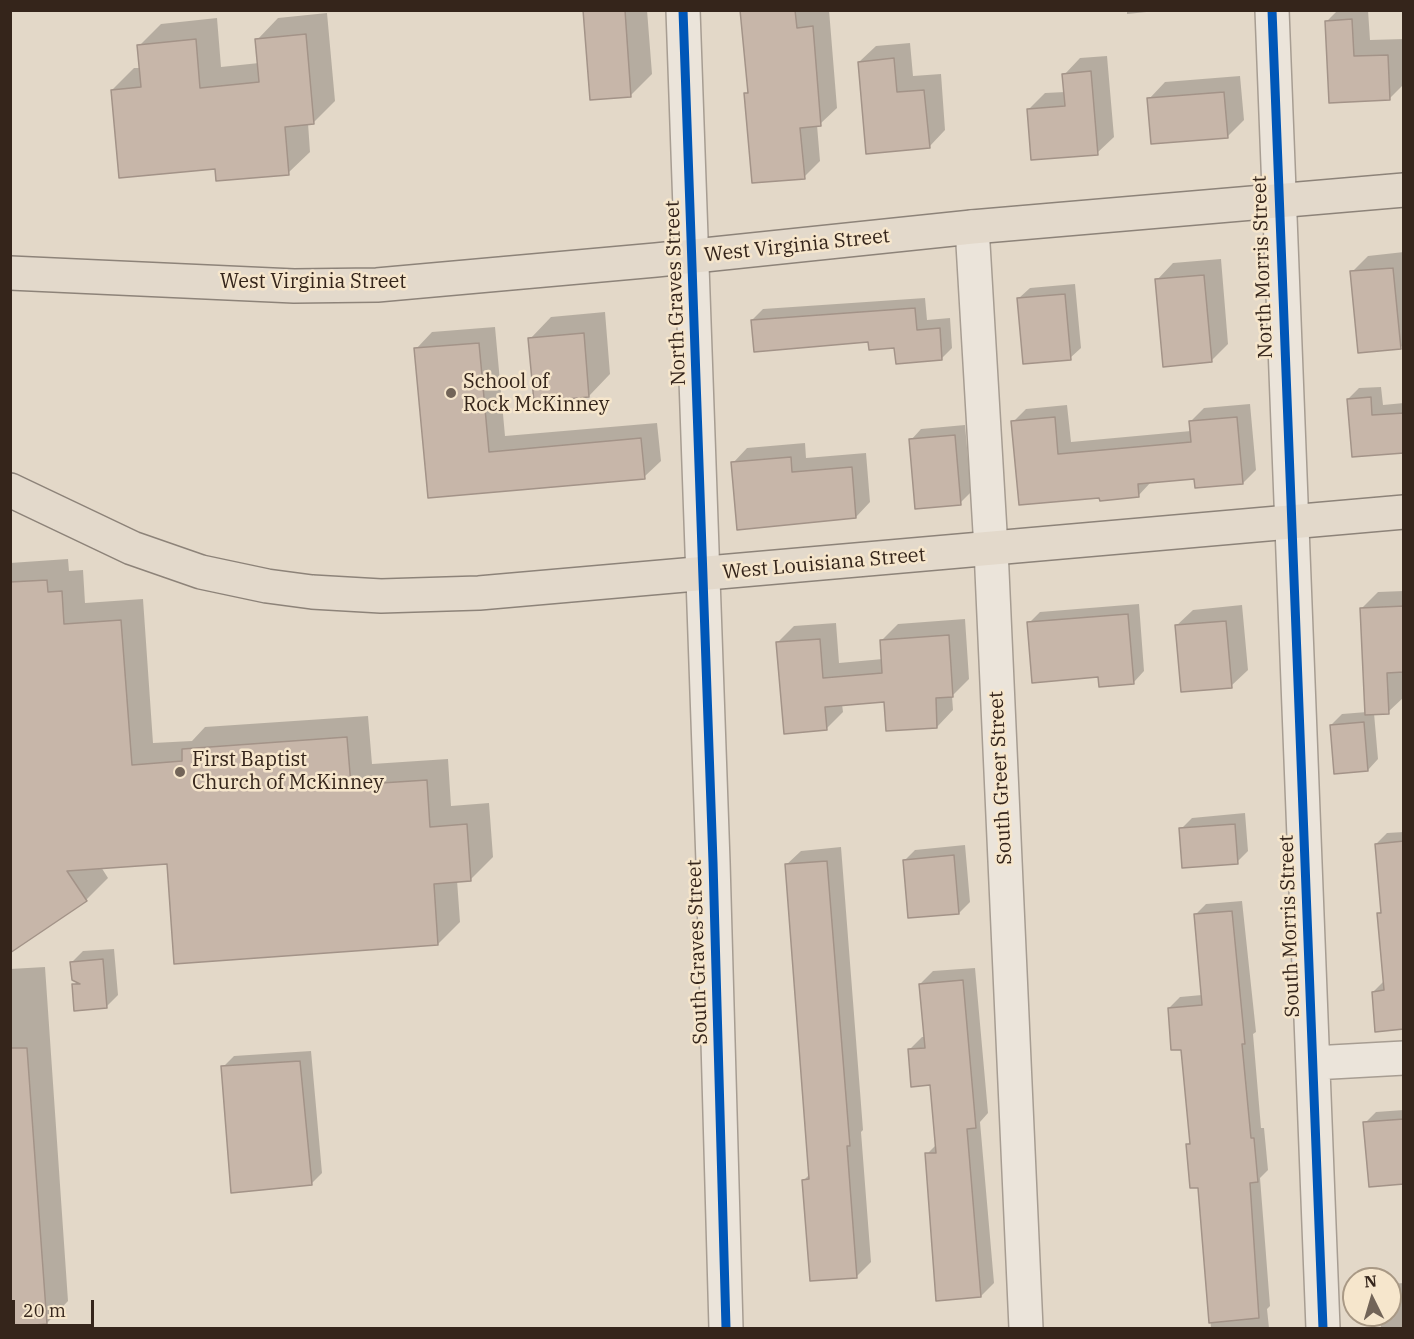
<!DOCTYPE html>
<html>
<head>
<meta charset="utf-8">
<style>
	body { margin:0 }
	#map { position:relative; width:1414px; height:1339px; overflow:hidden; background:#e3d8c8; font-family:"IBM Plex Serif",serif }
	canvas { display:block }
	.frame { position:absolute; inset:0; border:12px solid #35251b; pointer-events:none }
	.north { position:absolute; left:1342px; top:1267px; width:60px; height:60px; box-sizing:border-box; background:#f6e6cc; border:2px solid #a99985; border-radius:50%; rotate:355deg; font-size:16px; font-weight:700; line-height:24px; text-align:center; color:#35251b }
	.north::after { content:''; display:block; margin:auto; width:21px; height:27px; background:#726458; clip-path:polygon(50% 0,100% 100%,50% 72%,0 100%) }
	.scale { position:absolute; left:12px; top:1300px; width:82px; height:27px; box-sizing:border-box; border:3px solid #35251b; border-top:0; padding-left:8px; font-size:18px; line-height:21px; white-space:nowrap; color:#35251b; -webkit-text-stroke:4px #f6e6cc; paint-order:stroke }
</style>
</head>
<body>
<div id="map">
<canvas width="1414" height="1339"></canvas>
<div class="frame"></div>
<div class="north">N</div>
<div class="scale">20 m</div>
</div>
<script>
const c = document.querySelector('canvas').getContext('2d');
c.lineJoin = 'round';
function fill(path, color) {
  c.fillStyle = color;
  c.fill(path, 'evenodd');
}
function shape(rows) {
  const path = new Path2D();
  for (const r of rows) {
    path.moveTo(r[0], r[1]);
    for (let i = 2; i < r.length; i += 2) path.lineTo(r[i], r[i + 1]);
  }
  return path;
}
function strokePath(path, color, width, dash) {
  c.strokeStyle = color;
  c.lineWidth = width;
  c.lineCap = dash ? 'butt' : 'round';
  c.setLineDash(dash || []);
  c.stroke(path);
}
function drawText(font, color, halo, rows, align = 'center') {
  c.font = font + ' "IBM Plex Serif",serif';
  c.lineWidth = 5;
  c.setLineDash([]);
  c.textBaseline = 'middle';
  c.strokeStyle = halo;
  c.fillStyle = color;
  for (const [text, x, y, turn = 0] of rows) {
    c.save();
    c.translate(x, y);
    c.rotate((+turn || 0) * Math.PI / 180);
    c.textAlign = isNaN(turn) ? turn : align;
    if (halo) c.strokeText(text, 0, 0);
    c.fillText(text, 0, 0);
    c.restore();
  }
}
fill(shape([
	[585,10,647,10,652,74,630,96],
	[742,10,829,10,837,108,820,124,817,125,820,161,804,177,746,94,749,91],
	[1127,10,1166,10,1127,14],
	[1338,10,1368,10,1370,40,1404,39,1404,84,1390,98,1331,101,1327,21],
	[327,13,335,101,313,123,308,123,310,152,288,173,217,167,112,90,134,68,141,68,139,46,161,24,217,18,221,67,259,63,257,40,278,18],
	[910,43,913,76,941,74,945,130,929,147,859,62,876,46],
	[1107,56,1114,137,1097,153,1028,110,1045,93,1065,92,1064,75,1080,58],
	[1240,76,1244,120,1228,136,1149,99,1165,82],
	[1404,252,1404,344,1400,348,1352,272,1368,256],
	[1221,259,1228,344,1211,361,1157,280,1173,263],
	[1075,284,1081,348,1070,358,1019,298,1030,288],
	[925,298,927,320,950,318,952,348,941,359,869,340,752,320,763,309],
	[605,312,610,374,589,396,530,339,551,317],
	[495,327,505,436,657,423,661,461,644,477,429,496,416,349,432,332],
	[1381,387,1383,405,1404,403,1404,451,1348,399,1359,388],
	[1250,404,1256,470,1243,483,1195,478,1151,482,1138,496,1101,499,1013,422,1026,409,1067,405,1071,442,1191,431,1191,421,1204,408],
	[965,425,971,492,960,503,911,440,921,429],
	[805,443,806,458,866,453,870,502,856,517,733,463,747,448],
	[68,559,69,571,83,570,85,603,143,599,153,743,192,741,205,727,368,716,372,764,448,759,451,806,489,803,493,857,471,879,457,880,460,922,438,944,168,862,101,867,108,878,86,900,10,949,10,563],
	[1404,591,1404,697,1388,712,1374,713,1378,759,1368,770,1331,725,1342,714,1367,712,1362,608,1378,592],
	[1139,604,1144,671,1134,682,1100,675,1029,623,1040,612],
	[1242,605,1248,670,1231,686,1176,626,1193,610],
	[965,619,969,679,952,696,953,710,937,727,885,700,842,704,843,712,826,729,777,643,794,626,836,623,839,663,883,659,882,640,898,624],
	[1245,813,1248,851,1237,862,1181,829,1192,818],
	[1404,832,1404,1028,1373,992,1385,980,1379,913,1382,911,1376,844,1387,833],
	[965,845,970,902,959,913,904,861,915,850],
	[841,847,863,1130,861,1132,871,1262,857,1276,804,1180,810,1174,786,865,801,851],
	[1242,901,1256,1032,1253,1034,1261,1128,1264,1128,1268,1170,1260,1178,1270,1306,1267,1309,1269,1328,1211,1328,1199,1186,1187,1145,1191,1141,1183,1048,1169,1008,1180,997,1202,995,1195,915,1206,904],
	[114,949,118,995,107,1006,74,985,78,981,72,962,83,951],
	[45,967,68,1301,47,1323,10,1325,10,969],
	[975,968,988,1113,980,1122,994,1283,981,1296,927,1154,937,1144,932,1084,909,1050,922,1037,925,1037,920,984,933,971],
	[311,1051,322,1173,311,1184,223,1067,234,1056],
	[1404,1110,1404,1182,1365,1123,1376,1112],
	[1404,1283,1404,1328,1381,1328,1380,1315,1390,1315,1390,1284]
]), '#0003');
const building = shape([
	[583,10,625,10,631,97,590,100,583,10],
	[740,10,795,10,797,28,813,26,821,126,800,128,805,179,752,183,744,93,748,93,740,10],
	[1352,19,1354,56,1388,55,1390,100,1329,103,1325,21,1352,19],
	[306,34,314,124,285,127,289,175,216,181,215,169,119,178,111,90,141,87,137,45,196,39,200,88,259,82,255,39,306,34],
	[894,58,897,92,924,90,930,148,866,154,858,62,894,58],
	[1091,71,1098,155,1031,160,1027,109,1065,106,1062,74,1091,71],
	[1224,92,1228,138,1151,144,1147,98,1224,92],
	[1393,268,1401,349,1358,353,1350,271,1393,268],
	[1204,275,1212,362,1163,367,1155,279,1204,275],
	[1065,294,1071,360,1023,364,1017,298,1065,294],
	[915,308,917,330,940,328,942,360,896,364,894,348,869,350,868,342,754,352,751,320,915,308],
	[584,333,589,397,534,402,528,338,584,333],
	[479,343,489,452,641,438,645,479,428,498,414,348,479,343],
	[1371,397,1372,415,1404,413,1404,453,1352,457,1347,399,1371,397],
	[1055,417,1058,454,1191,442,1189,421,1237,417,1243,484,1195,488,1194,479,1138,484,1139,497,1100,501,1099,498,1019,505,1011,421,1055,417],
	[955,435,961,505,915,509,909,439,955,435],
	[791,457,792,472,852,467,856,518,737,530,731,462,791,457],
	[47,580,48,592,62,591,64,624,121,620,132,765,182,761,182,749,347,737,351,785,427,780,430,827,467,824,471,881,434,884,438,945,174,964,167,864,67,871,87,901,10,953,10,582,47,580],
	[1404,606,1404,672,1387,673,1389,714,1365,715,1360,608,1404,606],
	[1128,614,1134,684,1099,687,1098,677,1032,683,1027,622,1128,614],
	[1226,621,1232,688,1181,692,1175,625,1226,621],
	[949,635,953,697,936,698,937,728,886,731,884,702,825,707,827,730,784,734,776,642,820,639,823,678,882,673,880,640,949,635],
	[1364,722,1368,771,1334,774,1330,725,1364,722],
	[1235,824,1238,864,1182,868,1179,828,1235,824],
	[1404,841,1404,1029,1375,1032,1372,992,1384,990,1377,913,1381,913,1375,844,1404,841],
	[954,855,959,914,908,918,903,860,954,855],
	[827,861,850,1146,847,1146,857,1278,810,1281,802,1180,809,1179,785,864,827,861],
	[1232,911,1245,1044,1242,1044,1251,1138,1254,1138,1258,1182,1250,1183,1259,1318,1209,1323,1198,1188,1190,1188,1186,1144,1190,1144,1181,1050,1171,1050,1168,1008,1202,1005,1194,914,1232,911],
	[103,959,107,1008,74,1011,72,984,80,984,72,980,70,962,103,959],
	[963,980,976,1128,967,1129,981,1297,936,1301,925,1153,936,1153,930,1085,911,1087,908,1049,925,1048,919,984,963,980],
	[10,1048,27,1048,47,1324,10,1327,10,1048],
	[300,1061,312,1185,231,1193,221,1066,300,1061],
	[1404,1119,1404,1184,1369,1187,1363,1122,1404,1119]
]);
fill(building, '#c7b6a9');
strokePath(building, '#a39388', 1.5);
const minor = shape([
	[683,10,713,862,726,1328],
	[1272,10,1323,1328],
	[972,227,991,549,1026,1328],
	[1313,1063,1404,1058]
]);
const major = shape([
	[10,273,294,286,377,285,656,260,972,227,1404,190],
	[10,490,132,548,201,572,267,586,312,592,381,596,479,593,1404,512]
]);
strokePath(minor, '#a79d92', 36);
strokePath(major, '#8d8379', 36);
strokePath(minor, '#ebe4da', 33);
strokePath(major, '#e3d9cb', 33);
strokePath(shape([
	[683,10,713,862,726,1328],
	[1272,10,1323,1328]
]), '#0057b8', 9);
for (const [x, y, r, color] of [
	[451,393,6,"#726458"],
	[180,772,6,"#726458"]
]) {
  const dot = new Path2D();
  dot.arc(x, y, r, 0, 2 * Math.PI);
  c.fillStyle = color;
  c.fill(dot);
  strokePath(dot, '#f6e6cc', 2);
}
drawText('20px', '#35251b', '#f6e6cc', [
	["West Virginia Street",797,246,-6],
	["North Morris Street",1263,267,-92],
	["West Virginia Street",313,282],
	["North Graves Street",676,293,-92],
	["West Louisiana Street",824,564,-5],
	["South Greer Street",1001,778,-93],
	["South Morris Street",1290,926,-92],
	["South Graves Street",698,952,-92]
]);
drawText('20px', '#35251b', '#f6e6cc', [
	["School of",463,382],
	["Rock McKinney",463,405],
	["First Baptist",192,760],
	["Church of McKinney",192,783]
], 'left');
</script>
</body>
</html>
